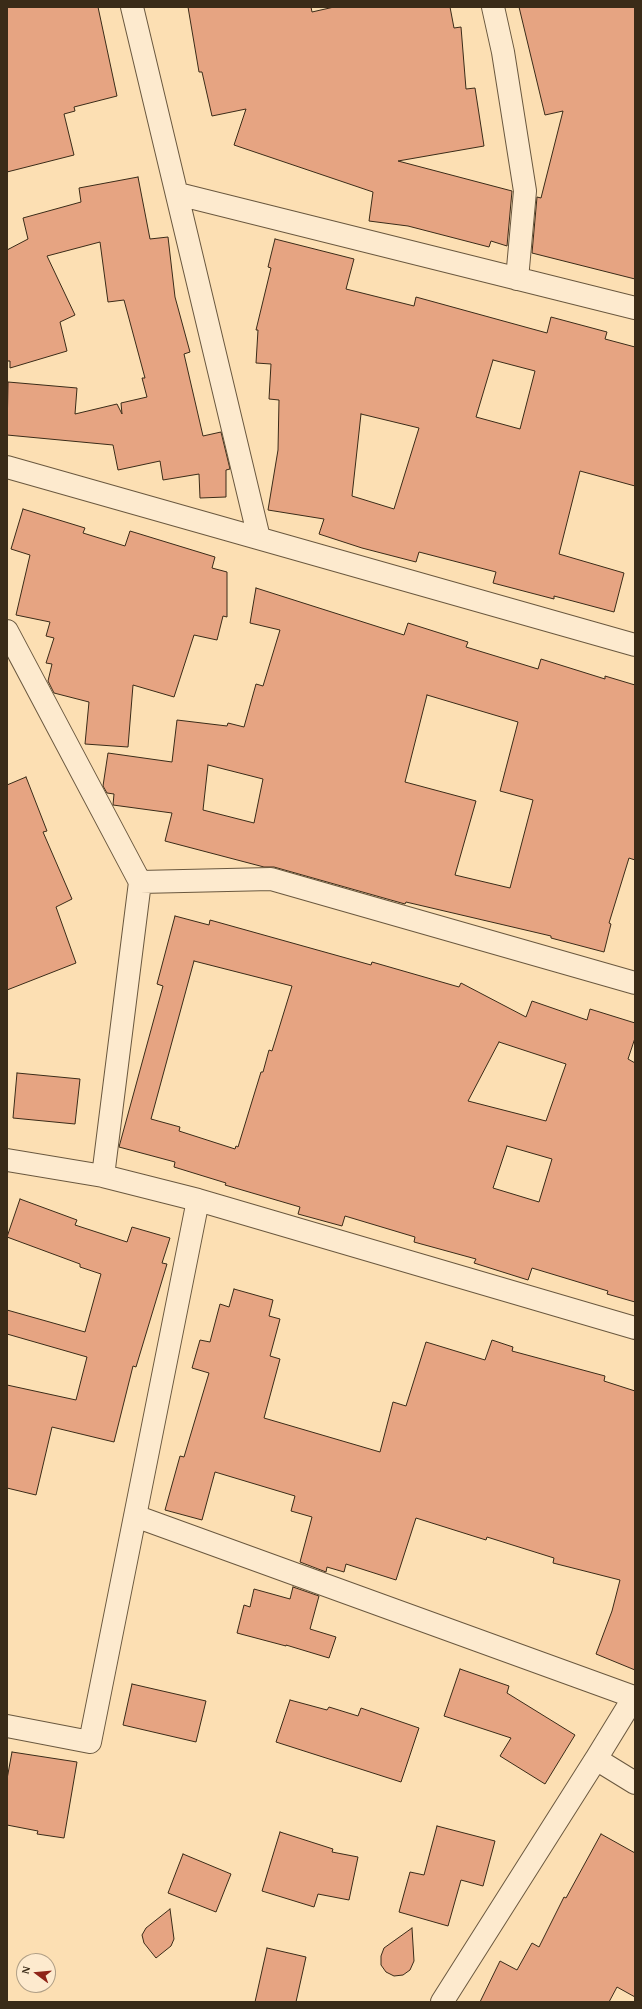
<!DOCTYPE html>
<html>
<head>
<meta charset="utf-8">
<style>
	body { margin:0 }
	#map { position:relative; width:642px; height:2009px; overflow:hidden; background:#fcdfb3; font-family:"Gentium Book Plus",serif }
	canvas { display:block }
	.frame { position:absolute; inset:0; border:8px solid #3a2b18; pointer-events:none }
	.north { position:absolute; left:16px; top:1953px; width:40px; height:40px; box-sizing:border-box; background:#fdeace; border:1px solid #af9e85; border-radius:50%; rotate:286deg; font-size:11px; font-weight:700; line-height:16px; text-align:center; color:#3a2b18 }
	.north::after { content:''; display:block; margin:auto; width:14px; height:18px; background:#8f2418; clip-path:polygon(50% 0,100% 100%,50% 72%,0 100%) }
</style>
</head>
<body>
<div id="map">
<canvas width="642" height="2009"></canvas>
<div class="frame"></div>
<div class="north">N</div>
</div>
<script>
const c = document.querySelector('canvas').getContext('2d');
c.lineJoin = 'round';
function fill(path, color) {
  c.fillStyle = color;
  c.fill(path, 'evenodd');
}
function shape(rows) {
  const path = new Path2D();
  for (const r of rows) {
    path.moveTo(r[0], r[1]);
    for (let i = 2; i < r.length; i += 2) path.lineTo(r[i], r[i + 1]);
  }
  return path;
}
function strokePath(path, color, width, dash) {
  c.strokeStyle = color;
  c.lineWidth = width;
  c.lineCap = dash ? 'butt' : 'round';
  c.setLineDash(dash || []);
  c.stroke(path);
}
const building = shape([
	[7,7,98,7,117,96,74,107,75,111,64,114,74,155,7,172,7,7],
	[188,7,311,7,312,12,334,7,450,7,454,28,461,27,466,89,475,88,484,146,398,161,512,191,507,246,491,241,489,247,408,226,369,221,373,192,234,145,246,109,212,116,202,72,199,72,188,7],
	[519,7,635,7,635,279,532,253,537,197,541,198,563,111,545,115,519,7],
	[138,177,150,239,168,237,175,297,190,352,184,354,203,436,221,432,230,469,226,470,226,497,200,498,199,474,163,480,160,461,118,470,113,445,7,435,8,382,77,388,75,414,117,404,122,414,121,403,147,397,142,378,145,378,124,300,108,302,100,242,47,256,75,315,60,322,67,351,10,368,10,361,7,361,7,250,28,239,23,218,81,202,79,188,138,177],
	[275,239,354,259,346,289,414,306,416,297,547,333,551,317,607,332,605,339,635,347,635,486,580,471,559,554,624,573,614,612,554,596,554,599,493,583,496,572,419,552,416,562,362,548,319,534,324,519,268,510,278,450,279,400,269,399,271,364,256,363,258,330,256,330,271,268,268,267,275,239],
	[493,360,535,371,520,429,476,417,493,360],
	[361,414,419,428,394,509,352,496,361,414],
	[23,509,85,528,83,533,125,546,130,531,215,557,212,568,227,572,227,617,223,616,217,640,194,635,174,697,133,685,128,747,85,744,89,702,54,693,48,681,52,664,46,663,54,638,46,636,50,622,16,615,30,555,11,549,23,509],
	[256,588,404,635,408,623,468,642,466,647,538,669,541,659,605,679,605,676,635,685,635,860,629,858,609,923,611,924,604,952,551,938,551,936,406,902,405,904,274,867,264,867,165,841,172,813,113,805,114,794,107,793,103,786,108,753,172,762,177,720,227,726,228,723,244,727,256,684,263,686,280,630,250,623,256,588],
	[427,695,518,722,500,791,533,800,510,888,455,875,476,801,405,782,427,695],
	[208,765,263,779,254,823,203,810,208,765],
	[26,777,47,831,43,832,72,899,56,907,76,963,7,990,7,785,26,777],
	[175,916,209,925,210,920,371,965,372,962,459,987,461,983,526,1017,532,1001,587,1020,590,1009,635,1023,635,1038,628,1059,635,1063,635,1302,607,1294,608,1291,532,1268,528,1280,474,1263,476,1259,414,1242,415,1237,345,1216,342,1226,298,1214,300,1207,225,1185,226,1183,174,1167,175,1162,119,1147,163,986,157,984,175,916],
	[194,961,292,986,272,1051,269,1050,263,1072,261,1072,238,1147,236,1146,235,1149,179,1131,180,1127,151,1119,194,961],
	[499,1042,566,1064,546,1121,468,1101,499,1042],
	[507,1146,552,1159,539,1202,493,1188,507,1146],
	[17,1073,80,1079,75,1124,13,1118,17,1073],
	[20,1199,77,1220,75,1225,127,1242,132,1227,170,1238,162,1263,167,1264,136,1367,133,1366,114,1442,52,1427,36,1495,7,1488,7,1385,76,1400,87,1357,7,1334,7,1310,85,1332,101,1274,80,1267,80,1264,7,1237,20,1199],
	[234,1289,273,1300,269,1316,280,1319,270,1356,280,1359,264,1418,380,1452,393,1402,406,1406,426,1342,485,1360,492,1340,513,1347,512,1351,605,1376,604,1381,635,1391,635,1670,596,1654,612,1611,620,1580,553,1563,554,1558,487,1537,486,1540,416,1518,396,1580,346,1564,344,1572,327,1567,326,1572,300,1562,312,1517,291,1511,295,1496,215,1472,202,1520,165,1510,180,1456,184,1457,209,1373,192,1368,200,1340,210,1342,220,1304,229,1307,234,1289],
	[293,1587,319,1596,310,1629,336,1637,329,1658,286,1645,286,1646,237,1633,244,1605,250,1607,254,1589,290,1599,293,1587],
	[460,1669,509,1686,507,1693,575,1735,545,1784,500,1756,511,1738,444,1716,460,1669],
	[132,1684,206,1701,196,1742,123,1725,132,1684],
	[290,1700,327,1710,329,1707,358,1716,361,1708,419,1728,401,1782,276,1742,290,1700],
	[12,1752,77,1762,64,1838,37,1834,38,1831,7,1825,7,1779,12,1752],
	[437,1826,495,1841,483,1886,461,1880,448,1926,399,1912,410,1872,424,1875,437,1826],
	[280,1832,333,1849,332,1852,358,1857,349,1900,318,1894,314,1907,262,1891,280,1832],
	[601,1834,635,1853,635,1997,617,1987,609,2002,480,2002,500,1961,517,1970,532,1943,539,1947,564,1897,566,1898,601,1834],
	[183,1854,231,1874,216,1912,168,1893,183,1854],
	[170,1909,174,1939,171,1946,156,1958,144,1943,142,1935,146,1928,170,1909],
	[412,1928,414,1961,410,1970,403,1975,394,1976,386,1972,381,1965,381,1956,384,1948,412,1928],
	[267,1948,306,1957,296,2002,255,2002,267,1948]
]);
fill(building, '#e6a482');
strokePath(building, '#3a2b18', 1);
const street = shape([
	[132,7,259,538],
	[493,7,503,52,525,191,517,279],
	[178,194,635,308],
	[7,467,635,645],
	[7,631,140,882,103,1176],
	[140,882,271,879,635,983],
	[7,1160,103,1176,198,1200,635,1328],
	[135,1516,634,1697,596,1759,635,1783],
	[7,1726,90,1742,198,1200],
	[442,2002,596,1759]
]);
strokePath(street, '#6a583f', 24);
strokePath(street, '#fdeace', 22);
</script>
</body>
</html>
